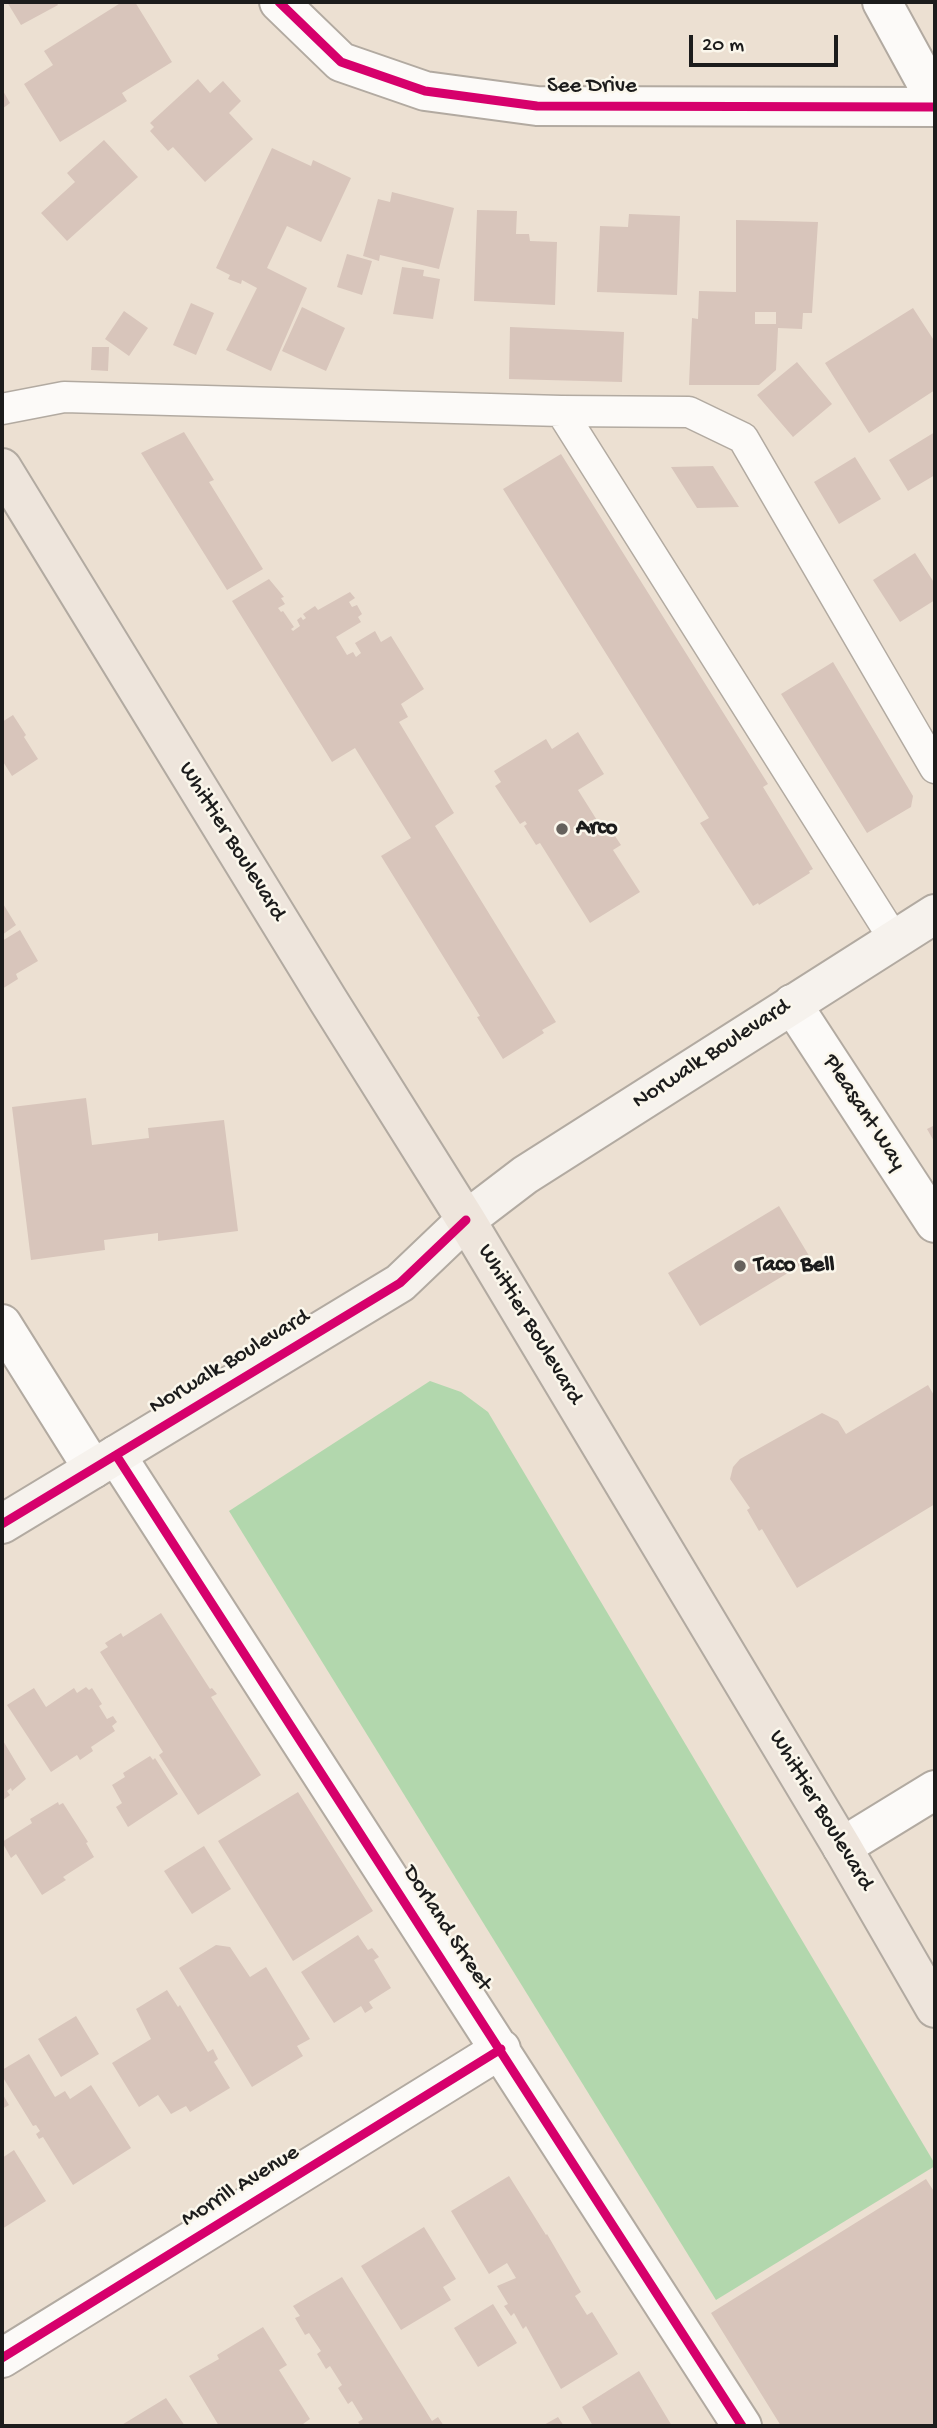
<!DOCTYPE html>
<html>
<head>
<meta charset="utf-8">
<style>
	body { margin:0 }
	#map { position:relative; width:937px; height:2428px; overflow:hidden; background:#ece0d2; font-family:"Gochi Hand",sans-serif }
	canvas { display:block }
	.frame { position:absolute; inset:0; border:4px solid #1c1c1c; pointer-events:none }
	.scale { position:absolute; left:689px; top:35px; width:149px; height:32px; box-sizing:border-box; border:4px solid #1c1c1c; border-top:0; padding-left:9px; font-size:21px; line-height:24px; white-space:nowrap; color:#1c1c1c; -webkit-text-stroke:5px #fbf7ec; paint-order:stroke }
</style>
</head>
<body>
<div id="map">
<canvas width="937" height="2428"></canvas>
<div class="frame"></div>
<div class="scale">20 m</div>
</div>
<script>
const c = document.querySelector('canvas').getContext('2d');
c.lineJoin = 'round';
function fill(path, color) {
  c.fillStyle = color;
  c.fill(path, 'evenodd');
}
function shape(rows) {
  const path = new Path2D();
  for (const r of rows) {
    path.moveTo(r[0], r[1]);
    for (let i = 2; i < r.length; i += 2) path.lineTo(r[i], r[i + 1]);
  }
  return path;
}
function strokePath(path, color, width, dash) {
  c.strokeStyle = color;
  c.lineWidth = width;
  c.lineCap = dash ? 'butt' : 'round';
  c.setLineDash(dash || []);
  c.stroke(path);
}
function drawText(font, color, halo, rows, align = 'center') {
  c.font = font + ' "Gochi Hand",sans-serif';
  c.lineWidth = 5;
  c.setLineDash([]);
  c.textBaseline = 'middle';
  c.strokeStyle = halo;
  c.fillStyle = color;
  for (const [text, x, y, turn = 0] of rows) {
    c.save();
    c.translate(x, y);
    c.rotate((+turn || 0) * Math.PI / 180);
    c.textAlign = isNaN(turn) ? turn : align;
    if (halo) c.strokeText(text, 0, 0);
    c.fillText(text, 0, 0);
    c.restore();
  }
}
fill(shape([
	[430,1381,461,1392,488,1412,935,2164,935,2166,716,2300,229,1511]
]), '#b2d7ad');
fill(shape([
	[7,2,56,2,58,5,21,25],
	[122,2,135,2,172,62,122,93,127,101,60,142,24,84,53,65,44,51],
	[198,79,210,93,223,81,241,101,229,113,253,139,205,182,173,147,168,151,150,131,154,127,150,123],
	[2,89,10,103,2,109],
	[104,140,138,177,67,241,41,213,75,182,67,173],
	[272,148,311,166,313,160,351,178,321,242,287,226,267,268,307,288,271,371,226,350,257,288,242,280,241,284,228,279,230,275,216,268],
	[392,192,454,208,439,269,380,255,379,261,363,256,378,199,390,202],
	[477,210,517,211,516,234,529,234,530,241,557,242,555,305,474,301],
	[629,214,680,216,677,295,597,292,600,226,628,227],
	[736,220,818,222,812,313,803,313,802,329,778,328,776,370,759,385,689,385,692,318,698,319,699,291,736,292],
	[755,312,776,312,776,324,755,324],
	[347,254,372,261,362,295,337,287],
	[402,267,424,270,423,276,440,279,433,319,393,314],
	[191,303,214,313,196,355,173,345],
	[302,307,345,328,326,371,282,351],
	[913,308,935,342,935,390,869,433,825,363],
	[124,311,148,328,129,356,105,339],
	[510,327,624,332,622,382,509,379],
	[92,347,109,347,108,371,91,370],
	[797,362,832,404,793,437,757,395],
	[184,432,214,480,209,482,263,569,227,590,141,453],
	[935,432,935,475,908,491,889,460],
	[561,454,768,784,763,787,813,869,809,871,810,873,759,905,758,903,753,906,700,823,709,818,503,489],
	[855,457,881,499,839,524,814,482],
	[713,466,739,507,697,508,671,467],
	[915,553,935,584,935,600,900,622,873,580],
	[269,579,284,597,281,598,285,604,278,608,281,612,283,611,294,627,291,629,293,631,300,626,297,620,301,617,303,620,306,618,303,614,315,606,318,610,350,592,355,598,349,602,352,607,357,605,362,614,358,617,361,622,336,637,347,655,353,652,356,657,361,653,355,643,375,631,381,642,391,636,424,689,401,704,408,717,399,722,454,813,435,826,556,1022,542,1030,544,1033,503,1059,477,1017,480,1016,381,856,411,838,355,748,332,762,232,601],
	[833,662,913,796,911,807,867,833,781,694],
	[13,715,26,735,24,737,38,759,12,776,2,760,2,722],
	[578,732,604,774,578,790,600,825,605,821,621,845,613,850,640,892,590,923,540,843,536,845,524,826,527,824,525,821,520,824,495,786,501,782,494,771,546,739,552,749],
	[2,902,16,925,2,935],
	[20,930,38,961,16,974,18,979,2,989,2,941],
	[86,1098,92,1145,149,1138,148,1128,224,1120,238,1231,158,1241,158,1233,104,1240,105,1250,31,1260,12,1107],
	[935,1125,935,1143,927,1129],
	[779,1206,811,1259,700,1326,668,1273],
	[928,1385,935,1397,935,1504,797,1588,762,1529,759,1531,747,1510,750,1508,730,1479,733,1467,740,1459,822,1413,838,1421,846,1434],
	[161,1613,210,1689,212,1688,217,1694,211,1697,261,1775,198,1815,159,1755,163,1752,100,1652,108,1647,105,1643,121,1633,123,1637],
	[86,1687,89,1690,92,1688,102,1704,99,1706,107,1719,113,1716,117,1722,112,1726,115,1731,91,1747,93,1751,80,1760,77,1755,51,1772,7,1705,34,1688,46,1707,74,1688,77,1693],
	[2,1739,26,1779,12,1791,11,1788,7,1791,10,1795,3,1800],
	[150,1756,153,1760,155,1758,178,1794,128,1827,116,1807,122,1803,112,1785,125,1777,123,1773],
	[298,1792,373,1911,293,1961,218,1841],
	[58,1802,59,1805,63,1803,88,1842,86,1843,94,1857,63,1877,66,1880,42,1895,16,1854,11,1858,2,1842,32,1823,30,1819],
	[204,1846,231,1889,192,1914,164,1871],
	[358,1935,368,1950,372,1948,379,1957,374,1960,391,1988,369,2002,373,2008,365,2013,361,2006,334,2023,301,1972],
	[216,1945,230,1947,250,1977,266,1967,310,2039,297,2046,303,2056,252,2087,179,1968],
	[167,1990,178,2007,180,2005,208,2052,213,2049,218,2059,214,2062,230,2088,190,2112,186,2106,171,2114,158,2095,139,2107,112,2063,151,2039,136,2009],
	[76,2016,99,2054,61,2077,38,2039],
	[29,2054,55,2097,65,2091,70,2099,91,2085,131,2148,73,2185,43,2137,39,2139,36,2134,40,2131,36,2125,33,2126,2,2076,2,2070],
	[2,2093,9,2105,2,2109],
	[14,2150,46,2201,2,2229,2,2158],
	[509,2176,546,2235,547,2234,581,2292,575,2296,587,2315,592,2312,618,2354,561,2389,526,2326,523,2329,514,2313,511,2316,504,2306,508,2304,497,2286,516,2278,507,2263,489,2274,451,2211],
	[926,2179,935,2193,935,2426,781,2426,711,2313],
	[424,2227,456,2279,443,2287,451,2300,401,2330,361,2266],
	[342,2277,432,2421,438,2417,444,2426,361,2426,358,2422,363,2419,352,2401,348,2404,338,2388,342,2385,330,2366,326,2369,317,2354,321,2351,309,2333,305,2335,295,2318,300,2316,293,2306],
	[493,2304,517,2343,478,2367,454,2328],
	[263,2327,287,2365,279,2370,310,2419,303,2424,304,2426,219,2426,189,2376,219,2359,217,2355],
	[639,2371,672,2426,593,2426,582,2407],
	[166,2398,185,2426,120,2426],
	[558,2417,564,2426,542,2426]
]), '#d8c5bb');
const lane = shape([
	[2,409,64,397,561,411,689,412,743,438,935,768],
	[561,411,894,939]
]);
const street = shape([
	[279,2,341,62,425,91,537,106,935,107],
	[882,2,935,99],
	[792,1004,935,1223],
	[2,1324,93,1469],
	[116,1455,742,2426],
	[842,1847,935,1790],
	[2,2358,501,2049]
]);
const secondary = shape([
	[2,1524,400,1283,466,1220,525,1175,935,914]
]);
const primary = shape([
	[2,468,328,1000,466,1220,842,1847,935,2008]
]);
strokePath(lane, '#b2aaa1', 33);
strokePath(street, '#b2aaa1', 42);
strokePath(secondary, '#b2aaa1', 42);
strokePath(primary, '#b2aaa1', 42);
strokePath(lane, '#fcfaf8', 30);
strokePath(street, '#fcfaf8', 38);
strokePath(secondary, '#f6f2ed', 38);
strokePath(primary, '#eee5dc', 38);
strokePath(shape([
	[279,2,341,62,425,91,537,106,935,107],
	[116,1455,742,2426],
	[2,1524,400,1283,466,1220],
	[2,2358,501,2049]
]), '#d6006c', 9);
for (const [x, y, r, color] of [
	[562,829,7,"#65615c"],
	[740,1266,7,"#65615c"]
]) {
  const dot = new Path2D();
  dot.arc(x, y, r, 0, 2 * Math.PI);
  c.fillStyle = color;
  c.fill(dot);
  strokePath(dot, '#fbf7ec', 2.5);
}
drawText('23px', '#1c1c1c', '#fbf7ec', [
	["See Drive",592,87],
	["Whittier Boulevard",231,842,58],
	["Norwalk Boulevard",712,1055,-33],
	["Pleasant Way",863,1113,57],
	["Whittier Boulevard",529,1325,59],
	["Norwalk Boulevard",230,1363,-31],
	["Whittier Boulevard",820,1811,59],
	["Dorland Street",446,1929,57],
	["Morrill Avenue",241,2187,-32]
]);
drawText('bold 23px', '#1c1c1c', '#fbf7ec', [
	["Arco",576,829],
	["Taco Bell",754,1266]
], 'left');
</script>
</body>
</html>
